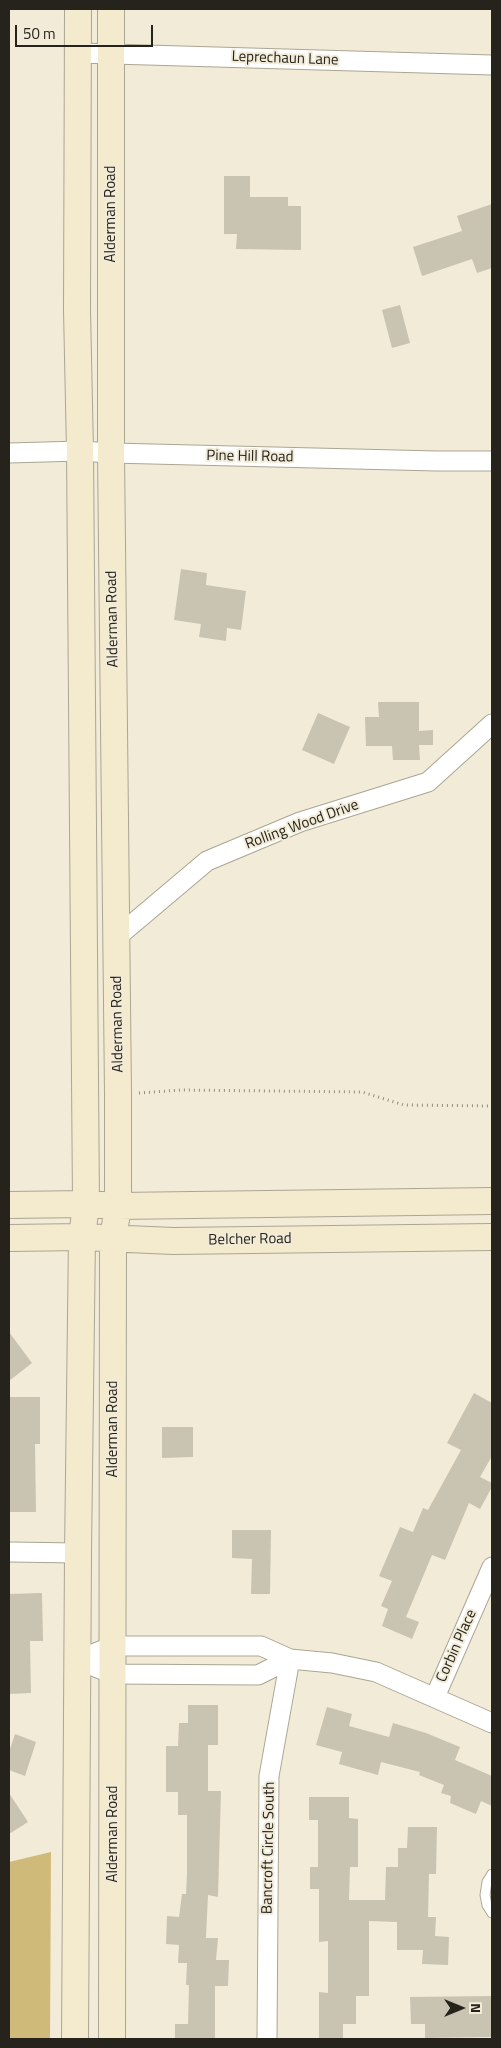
<!DOCTYPE html>
<html>
<head>
<meta charset="utf-8">
<style>
	body { margin:0 }
	#map { position:relative; width:501px; height:2048px; overflow:hidden; background:#f2ebd8; font-family:"Titillium Web",sans-serif }
	canvas { display:block }
	.frame { position:absolute; inset:0; border:10px solid #25231c; pointer-events:none }
	.north { position:absolute; left:436px; top:1983px; width:50px; height:50px; -webkit-text-stroke:4px #f2ebd8; paint-order:stroke; rotate:90deg; font-size:14px; font-weight:700; line-height:20px; text-align:center; color:#25231c }
	.north::after { content:''; display:block; margin:auto; width:18px; height:22px; background:#25231c; clip-path:polygon(50% 0,100% 100%,50% 72%,0 100%) }
	.scale { position:absolute; left:15px; top:25px; width:138px; height:22px; box-sizing:border-box; border:2px solid #25231c; border-top:0; padding-left:6px; font-size:15px; line-height:18px; white-space:nowrap; color:#25231c; -webkit-text-stroke:4px #f2ebd8; paint-order:stroke }
</style>
</head>
<body>
<div id="map">
<canvas width="501" height="2048"></canvas>
<div class="frame"></div>
<div class="north">N</div>
<div class="scale">50 m</div>
</div>
<script>
const c = document.querySelector('canvas').getContext('2d');
c.lineJoin = 'round';
function fill(path, color) {
  c.fillStyle = color;
  c.fill(path, 'evenodd');
}
function shape(rows) {
  const path = new Path2D();
  for (const r of rows) {
    path.moveTo(r[0], r[1]);
    for (let i = 2; i < r.length; i += 2) path.lineTo(r[i], r[i + 1]);
  }
  return path;
}
function strokePath(path, color, width, dash) {
  c.strokeStyle = color;
  c.lineWidth = width;
  c.lineCap = dash ? 'butt' : 'round';
  c.setLineDash(dash || []);
  c.stroke(path);
}
function drawText(font, color, halo, rows, align = 'center') {
  c.font = font + ' "Titillium Web",sans-serif';
  c.lineWidth = 4;
  c.setLineDash([]);
  c.textBaseline = 'middle';
  c.strokeStyle = halo;
  c.fillStyle = color;
  for (const [text, x, y, turn = 0] of rows) {
    c.save();
    c.translate(x, y);
    c.rotate((+turn || 0) * Math.PI / 180);
    c.textAlign = isNaN(turn) ? turn : align;
    if (halo) c.strokeText(text, 0, 0);
    c.fillText(text, 0, 0);
    c.restore();
  }
}
fill(shape([
	[51,1852,50,2039,9,2039,9,1862]
]), '#d0ba79');
fill(shape([
	[224,176,250,176,250,197,288,197,288,206,301,206,301,250,236,249,237,234,224,234],
	[492,204,492,268,477,273,472,259,422,276,413,247,462,231,457,216],
	[400,305,410,343,392,348,382,310],
	[181,569,207,573,206,585,246,591,241,630,227,628,226,641,199,637,201,624,174,620],
	[378,702,419,702,419,731,433,730,433,745,419,745,420,760,393,760,392,746,366,746,365,717,379,717],
	[318,713,350,727,334,764,302,750],
	[9,1332,32,1363,9,1381],
	[474,1393,492,1403,492,1456,480,1477,492,1483,492,1487,480,1509,469,1503,445,1560,432,1555,406,1617,419,1622,412,1639,382,1626,388,1609,381,1606,392,1581,379,1576,400,1527,413,1532,423,1508,428,1510,461,1450,447,1443],
	[9,1397,40,1397,40,1444,35,1444,36,1512,9,1512],
	[162,1427,193,1427,193,1457,162,1458],
	[232,1530,271,1530,270,1594,251,1594,252,1559,232,1558],
	[42,1593,43,1641,30,1641,31,1693,9,1694,9,1594],
	[188,1705,218,1705,218,1745,208,1745,208,1791,221,1791,218,1897,208,1895,206,1938,218,1938,216,1960,229,1960,228,1986,215,1986,215,2039,175,2039,175,2024,188,2024,189,1985,186,1985,187,1963,178,1963,179,1945,166,1944,167,1916,179,1917,182,1894,186,1894,187,1873,187,1815,178,1815,178,1792,166,1792,166,1746,178,1746,179,1723,188,1723],
	[327,1707,352,1714,349,1726,389,1737,393,1723,426,1733,460,1747,455,1760,492,1776,492,1806,481,1801,476,1814,450,1803,451,1796,441,1793,444,1785,419,1775,420,1772,381,1762,378,1775,339,1764,342,1752,316,1745],
	[15,1734,36,1742,25,1776,9,1770,9,1752],
	[9,1793,28,1822,9,1834],
	[309,1797,349,1797,349,1818,358,1819,358,1867,350,1867,349,1900,385,1900,386,1867,398,1867,398,1848,407,1848,408,1827,437,1827,436,1874,429,1874,428,1917,436,1917,435,1936,449,1937,448,1965,422,1964,423,1950,397,1950,397,1922,369,1921,369,1996,356,1996,356,2024,343,2024,343,2038,319,2038,319,1992,328,1993,328,1941,319,1942,319,1889,310,1889,310,1867,318,1867,318,1820,309,1820],
	[492,1996,491,2037,425,2038,425,2024,411,2024,410,1997]
]), '#c9c3b1');
const lane = shape([
	[492,1874,487,1882,485,1895,487,1905,492,1913]
]);
const street = shape([
	[78,53,492,65],
	[9,453,80,451,111,453,437,461,492,461],
	[117,937,207,861,300,822,428,782,492,724],
	[9,1552,78,1553],
	[290,1659,258,1675,113,1674,77,1660,113,1646,261,1646,290,1659,332,1663,376,1672,492,1723],
	[435,1697,492,1567],
	[267,2039,269,1776,290,1659]
]);
const secondary = shape([
	[111,9,111,453,118,1094,118,1206,113,1239,112,2039],
	[9,1205,86,1204,118,1206,492,1201],
	[9,1238,82,1237,173,1241,492,1237],
	[75,2039,78,1553,82,1237,86,1204,80,451,77,310,78,9]
]);
strokePath(lane, '#aba593', 11);
strokePath(street, '#aba593', 21);
strokePath(secondary, '#aba593', 28);
strokePath(shape([
	[139,1093,181,1090,362,1092,404,1105,492,1106]
]), '#928e80', 3, [1, 4]);
strokePath(lane, '#fff', 9);
strokePath(street, '#fff', 19);
strokePath(secondary, '#f4eace', 26);
drawText('15px', '#25231c', '#f2ebd8', [
	["Leprechaun Lane",285,59,2],
	["Alderman Road",111,214,-90],
	["Pine Hill Road",250,457,1],
	["Alderman Road",113,619,-91],
	["Rolling Wood Drive",302,825,-20],
	["Alderman Road",118,1024,-91],
	["Belcher Road",250,1240,-1],
	["Alderman Road",113,1429,-90],
	["Corbin Place",457,1646,-66],
	["Alderman Road",113,1834,-90],
	["Bancroft Circle South",269,1848,-89]
]);
</script>
</body>
</html>
